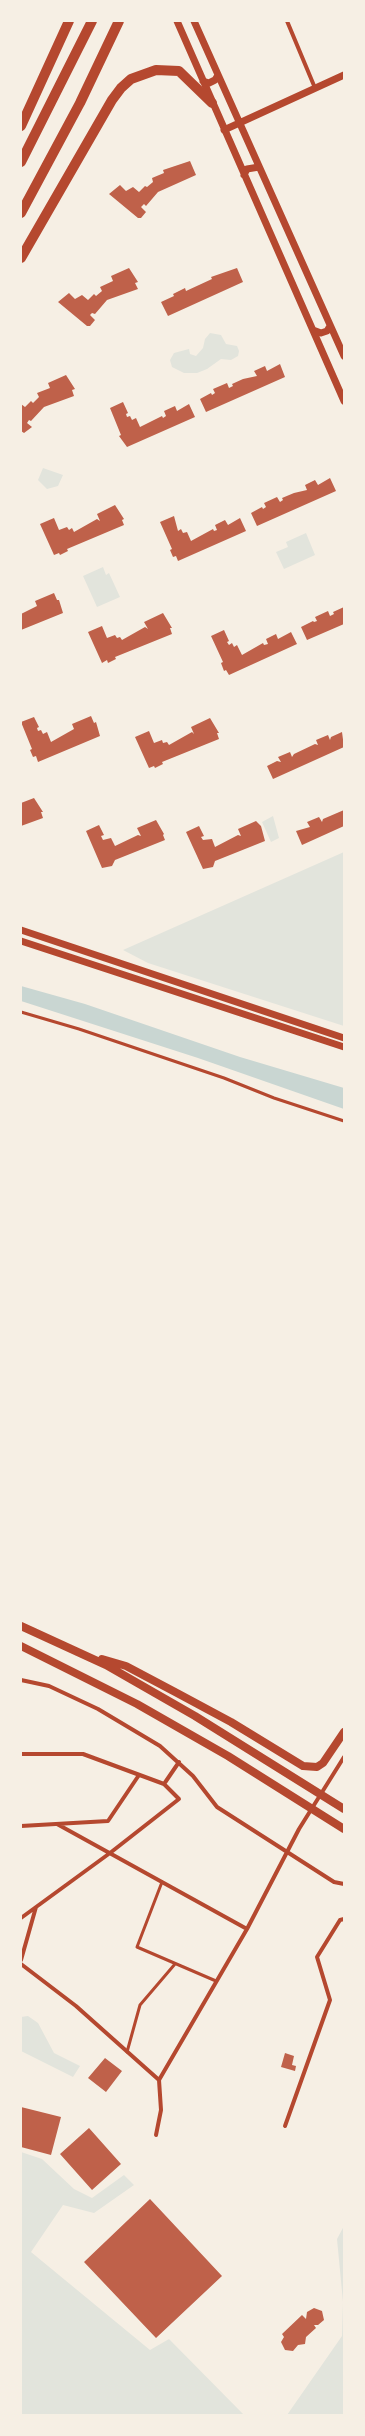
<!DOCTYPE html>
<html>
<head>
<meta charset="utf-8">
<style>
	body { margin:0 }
	#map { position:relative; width:365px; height:2436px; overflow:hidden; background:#f6efe4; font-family:"Space Grotesk",sans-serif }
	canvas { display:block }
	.frame { position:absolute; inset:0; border:22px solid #f6efe4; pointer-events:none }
</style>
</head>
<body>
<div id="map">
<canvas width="365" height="2436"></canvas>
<div class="frame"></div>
</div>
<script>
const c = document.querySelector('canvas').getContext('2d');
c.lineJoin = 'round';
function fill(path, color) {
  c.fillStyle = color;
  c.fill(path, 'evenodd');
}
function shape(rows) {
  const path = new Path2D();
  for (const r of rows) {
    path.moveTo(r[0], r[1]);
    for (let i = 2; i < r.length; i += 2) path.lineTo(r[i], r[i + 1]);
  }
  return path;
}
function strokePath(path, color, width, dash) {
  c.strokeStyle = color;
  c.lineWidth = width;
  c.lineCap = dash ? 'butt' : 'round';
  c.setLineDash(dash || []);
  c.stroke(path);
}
fill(shape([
	[210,333,221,335,226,344,237,346,239,351,238,356,231,360,221,359,207,369,197,373,184,373,172,367,170,360,174,353,189,349,190,354,196,356,203,348,205,339],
	[43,468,63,475,58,486,47,489,38,480],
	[306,533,315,555,284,569,276,552,288,547,286,542],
	[103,567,106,575,109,573,120,597,97,607,83,576],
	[273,816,279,838,271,842,262,822],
	[344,852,344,1026,148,963,123,950],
	[28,2016,38,2023,54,2053,80,2066,73,2077,21,2051,21,2017],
	[21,2152,42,2159,74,2189,92,2198,124,2175,134,2185,94,2213,63,2205,31,2252,150,2350,169,2339,244,2415,250,2415,21,2415],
	[344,2226,344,2415,287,2415,342,2336,343,2302,337,2239]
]), '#e2e4dc');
fill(shape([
	[21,986,85,1004,240,1057,344,1088,344,1109,198,1058,21,1001]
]), '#c9d6d2');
fill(shape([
	[190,161,196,175,158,192,146,206,144,204,141,207,146,212,141,218,138,218,109,194,120,185,126,191,133,187,139,192,145,186,147,187,153,182,152,178,164,173,163,170],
	[129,268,138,282,135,283,138,289,107,300,95,314,92,313,90,315,95,320,90,326,87,326,58,302,69,293,75,299,82,295,88,300,94,294,96,296,102,291,100,287,113,281,111,276],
	[237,268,243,282,168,316,161,302,174,296,173,294,185,288,186,291,212,279,211,277],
	[280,364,285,377,206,412,200,399,211,393,212,395,215,393,213,389,227,383,229,388,233,386,232,384,243,379,257,376,254,371,265,366,267,371],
	[66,375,75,389,72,390,74,396,44,407,31,421,29,420,27,423,32,427,24,433,21,431,21,404,25,407,31,401,33,403,39,397,37,393,50,388,48,383],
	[123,402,128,413,126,414,127,417,130,416,132,420,136,418,140,427,162,416,163,418,166,416,164,411,175,406,177,411,189,404,195,417,127,447,119,436,121,435,110,408],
	[330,478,336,491,257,526,251,513,262,507,263,509,266,507,264,503,277,497,280,502,283,500,282,498,294,493,307,490,305,485,315,480,318,485],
	[115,505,124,519,122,520,124,525,67,549,68,551,60,555,59,553,54,555,40,524,54,518,59,530,67,527,69,530,72,528,74,532,97,519,100,521,97,514],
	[174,516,178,531,181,529,183,533,187,532,191,541,213,529,214,531,217,530,215,525,225,520,228,525,240,518,246,531,178,561,176,556,173,557,170,550,172,549,160,522],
	[54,593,57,600,59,600,63,613,21,630,21,614,37,606,35,601],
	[344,607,344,624,307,640,301,627,313,621,314,622,317,621,315,617,328,611,330,616,334,614,333,612],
	[163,613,172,628,170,628,172,634,115,657,116,659,108,663,107,660,102,663,88,632,102,626,107,638,115,635,117,638,120,637,122,640,145,627,148,629,144,622],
	[224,630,229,641,227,642,229,645,232,643,234,647,237,645,242,655,263,643,264,645,268,644,266,639,276,634,278,639,291,632,297,644,229,675,226,670,224,671,221,663,223,662,211,636],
	[91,716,94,723,96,722,100,736,38,762,36,756,33,757,30,750,32,749,21,722,34,717,39,727,37,728,38,731,41,730,43,734,47,732,51,742,74,729,72,724],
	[210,718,219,733,217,733,219,739,162,762,163,764,155,768,154,766,149,768,135,737,149,731,154,743,162,740,163,743,167,742,169,745,192,732,194,734,191,727],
	[342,732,344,747,273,779,267,766,277,761,281,762,278,757,290,752,292,757,294,754,315,744,318,745,316,740,328,735,330,740,331,737],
	[34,798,43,812,41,812,43,818,21,826,21,803],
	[344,810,344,826,302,845,296,831,310,827,307,822,319,817,322,822,323,819],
	[156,820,164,834,163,835,165,840,115,860,112,866,102,868,86,831,99,825,104,835,101,836,103,840,111,838,115,846,138,835,141,836,137,828],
	[256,821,261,826,265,841,215,861,213,867,203,869,186,832,199,826,204,836,201,837,203,840,212,839,215,847,238,835,241,836,238,829],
	[285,2053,294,2056,292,2065,296,2066,295,2071,281,2067],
	[105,2058,122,2071,106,2092,88,2078],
	[21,2107,61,2117,51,2155,21,2147],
	[89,2128,121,2164,92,2190,60,2154],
	[150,2199,222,2276,156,2338,84,2262],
	[314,2308,322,2311,324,2320,318,2325,314,2325,316,2328,306,2337,305,2344,298,2345,293,2351,285,2350,281,2342,284,2337,282,2334,302,2315,306,2319,307,2312]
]), '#bf614a');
strokePath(shape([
	[21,1012,79,1029,224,1078,274,1098,344,1121],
	[162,1882,137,1947,216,1981],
	[127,2052,140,2005,175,1964]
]), '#b5482f', 3);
strokePath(shape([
	[287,21,315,88],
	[21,1680,49,1686,98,1709,160,1746,193,1776,217,1807,334,1882,344,1884],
	[21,1754,83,1754,164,1784,179,1762],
	[57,1824,247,1929],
	[21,1826,108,1821,139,1775],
	[21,1918,110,1853,179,1799,164,1784],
	[21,1960,36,1907],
	[21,1964,76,2006,159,2080,247,1929,299,1829,344,1757],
	[285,2126,330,2000,317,1957,340,1920,344,1919],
	[156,2135,161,2110,159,2080]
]), '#b5482f', 4);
strokePath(shape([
	[177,21,344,401],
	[194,21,344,356],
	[203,81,209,83,215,80,218,75],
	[224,130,344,75],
	[244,175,247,169,259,167],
	[313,330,321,333,327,331,330,326],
	[21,930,344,1038],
	[21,941,344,1047]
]), '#b5482f', 7);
strokePath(shape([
	[21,1626,106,1665,195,1716,344,1809],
	[21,1646,137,1704,228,1756,344,1829],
	[102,1659,126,1666,177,1693,231,1722,303,1766,317,1767,323,1763,344,1732]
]), '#b5482f', 8);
strokePath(shape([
	[21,126,69,21],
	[21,162,92,21],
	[21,213,80,103,119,21],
	[21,258,112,100,121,88,131,79,156,70,179,71,212,103]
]), '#b5482f', 10);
</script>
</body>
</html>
